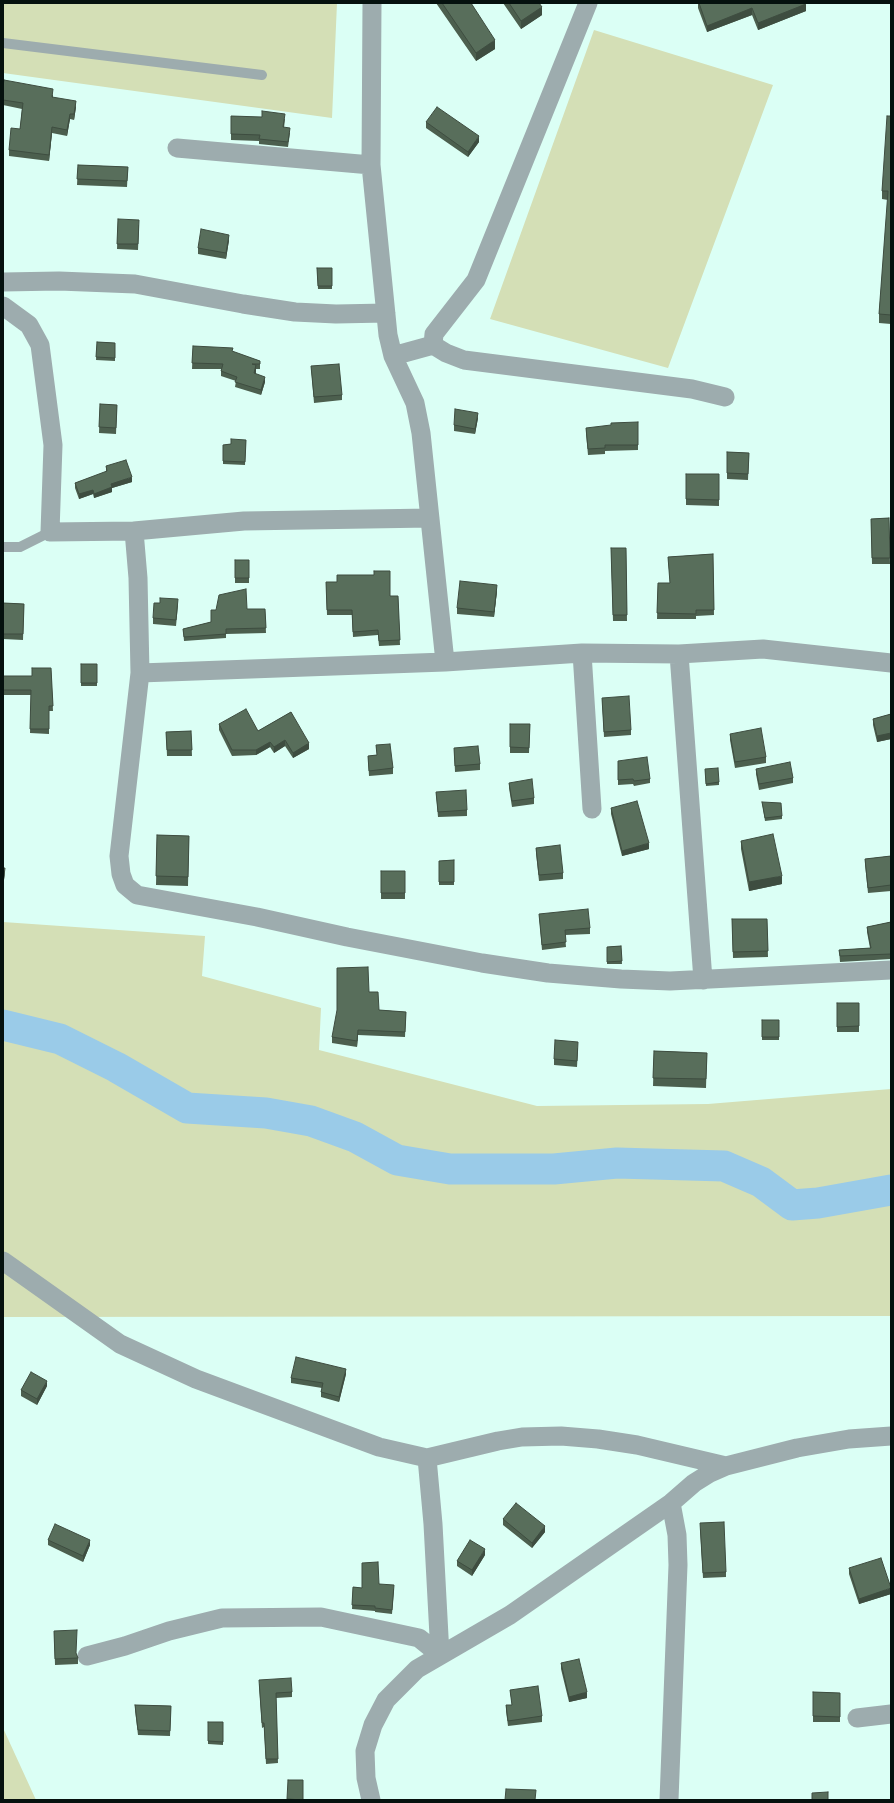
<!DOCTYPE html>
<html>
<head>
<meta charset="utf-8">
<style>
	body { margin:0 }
	#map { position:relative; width:894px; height:1803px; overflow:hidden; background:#dbfff5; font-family:Figtree,sans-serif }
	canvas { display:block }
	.frame { position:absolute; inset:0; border:4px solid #05110e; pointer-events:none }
</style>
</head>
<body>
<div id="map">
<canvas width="894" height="1803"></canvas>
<div class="frame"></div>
</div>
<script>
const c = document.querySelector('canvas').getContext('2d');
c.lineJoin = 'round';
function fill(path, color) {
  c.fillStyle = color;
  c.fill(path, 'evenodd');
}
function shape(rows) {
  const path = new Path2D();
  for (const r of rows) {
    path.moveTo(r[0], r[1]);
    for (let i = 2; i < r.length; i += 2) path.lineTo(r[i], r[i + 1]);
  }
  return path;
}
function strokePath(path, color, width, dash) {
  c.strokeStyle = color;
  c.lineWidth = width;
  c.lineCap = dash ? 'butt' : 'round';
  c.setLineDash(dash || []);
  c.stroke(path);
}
fill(shape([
	[3,3,337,3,332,118,3,73],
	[594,30,773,85,668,368,490,319],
	[3,922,205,936,202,976,321,1008,319,1050,537,1106,708,1104,891,1089,891,1316,3,1317],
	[3,1728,36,1800,3,1800]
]), '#d4dfb6');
strokePath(shape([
	[3,1025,60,1039,116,1067,187,1108,266,1113,311,1121,355,1137,397,1160,450,1169,554,1169,617,1163,724,1166,761,1182,792,1205,818,1203,891,1190]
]), '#9acbe8', 31);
strokePath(shape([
	[3,43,262,75],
	[3,547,20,547,50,532]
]), '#9dacae', 10);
strokePath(shape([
	[372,3,371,165,388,335,393,356,415,403,421,433,445,662],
	[177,148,371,165],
	[3,282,59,281,135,284,243,304,295,312,336,314,386,313],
	[3,306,29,325,40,345,53,445,50,532,134,531,138,578,140,673,119,856,121,874,125,885,137,895,257,917,347,937,482,963,548,973,621,979,670,981,891,970],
	[433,345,446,353,464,360,692,389,725,397],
	[393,356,433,345,434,334,476,280,588,3],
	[134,531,244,521,430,518],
	[582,653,592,809],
	[679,654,703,980],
	[140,673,445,662,582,653,679,654,763,649,891,663],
	[3,1261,120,1344,196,1379,379,1447,427,1458,498,1441,522,1437,561,1436,598,1439,637,1445,726,1466],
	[87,1656,125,1646,169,1631,222,1618,321,1617,419,1638,440,1655,433,1524,427,1458],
	[857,1718,891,1714],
	[371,1800,366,1778,365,1751,373,1725,386,1700,417,1669,510,1615,671,1503,694,1483,710,1473,726,1466,797,1448,849,1439,891,1436],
	[669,1800,678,1565,677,1535,671,1503]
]), '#9dacae', 19);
fill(shape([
	[436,3,471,3,495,49,476,61],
	[503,3,539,3,542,15,521,29],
	[698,3,805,3,806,11,758,30,752,15,707,32,698,8],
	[3,86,53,95,53,98,76,107,74,120,70,119,67,136,52,133,49,161,9,156,9,150,20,129,22,109,3,105],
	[231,116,285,119,284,128,290,133,288,147,259,144,259,141,231,140],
	[891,116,891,324,879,323,879,314,888,200,882,199,882,191],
	[426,122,479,142,468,157,426,128],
	[78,165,128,167,127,187,77,185],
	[118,219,139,225,138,250,117,249],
	[229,240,226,259,198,254,198,248],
	[317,268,332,268,332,289,318,289],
	[97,342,115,343,115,361,96,360],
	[193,346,233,352,260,361,260,369,256,369,256,374,265,382,261,395,235,387,236,381,221,376,221,369,192,369],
	[311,366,342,395,342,400,314,403],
	[100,404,117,405,116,434,99,433],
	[478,418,475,434,454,431,454,425],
	[586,428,638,445,638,450,605,451,605,454,588,455,586,433],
	[246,440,245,465,223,464,223,445,231,444],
	[727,452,749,453,748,480,727,479],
	[106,466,132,482,112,488,112,492,94,498,93,494,79,499,75,488,75,483,106,472],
	[686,474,719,474,719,506,686,505],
	[889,518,890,564,872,564,871,519],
	[611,548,626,548,627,621,613,621],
	[713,554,714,615,696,616,696,619,657,619,658,583,670,583,668,557],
	[235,560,249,560,249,583,235,583],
	[326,582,337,582,390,596,398,596,400,645,379,646,378,635,353,637,352,615,327,615],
	[497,591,494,617,457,614,457,608],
	[3,603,24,604,23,640,3,639],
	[178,605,176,626,153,624,153,618],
	[247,609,265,609,266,633,226,634,226,638,184,641,183,629,211,622],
	[81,664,97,664,97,686,81,686],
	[51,668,53,711,49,711,49,734,30,733,31,695,3,695,3,676,32,676],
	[602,698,631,730,631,735,604,737],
	[291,712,309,749,293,758,285,746,274,753,270,747,256,755,232,756,219,730,219,724,258,731],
	[891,714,891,739,877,742,873,725,873,719],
	[510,724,530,724,529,753,510,753],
	[191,731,192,756,167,756,166,732],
	[730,734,766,757,766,763,735,768,730,740],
	[376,745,393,768,393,774,369,776,368,756,377,755],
	[454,748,480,764,480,770,455,772],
	[618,761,650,779,650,783,634,786,633,784,618,785],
	[705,769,719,782,719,785,706,786],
	[756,769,793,778,793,783,759,790,756,774],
	[509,783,534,798,534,804,512,807,509,788],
	[436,792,467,810,467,816,438,817],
	[762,802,782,816,782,819,765,821],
	[611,808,649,849,622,856,611,814],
	[157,835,189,836,188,886,156,885],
	[741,841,782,884,749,891,741,849],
	[536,848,563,873,563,879,539,881,536,853],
	[891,856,891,891,868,893,865,864,865,859],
	[454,860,454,885,439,885,439,861],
	[381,871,405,871,405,899,381,899],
	[539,914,590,928,590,934,565,935,566,947,542,950],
	[732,919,767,919,768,957,733,958],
	[891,922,891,959,840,962,839,950,870,948,867,932,867,927],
	[621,946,622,964,607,964,607,947],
	[369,992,379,1010,406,1012,405,1037,358,1035,357,1047,332,1043,332,1037],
	[837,1003,859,1003,859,1032,837,1032],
	[762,1020,779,1020,779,1040,762,1040],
	[578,1048,577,1067,554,1065,554,1059],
	[654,1051,707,1053,706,1088,653,1086],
	[346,1374,339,1402,321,1397,321,1392,322,1388,291,1383,291,1378],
	[47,1386,37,1405,21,1396,21,1390],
	[503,1519,545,1532,532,1548,503,1525],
	[700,1528,726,1572,726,1577,703,1578],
	[48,1540,90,1545,83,1562,48,1545],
	[485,1555,472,1576,457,1566,457,1561],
	[849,1568,891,1594,859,1604,849,1574],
	[379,1584,394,1589,392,1614,375,1612,375,1611,352,1609,353,1587,362,1588],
	[54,1631,76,1653,78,1658,78,1664,55,1665],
	[561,1663,587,1698,569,1702,561,1669],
	[259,1684,292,1692,292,1697,276,1698,278,1763,266,1764,264,1727,262,1728],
	[510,1690,542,1716,542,1722,508,1726,506,1711,506,1705,512,1705],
	[813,1692,840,1693,840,1722,813,1722],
	[135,1705,171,1706,170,1736,138,1735,135,1710],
	[208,1722,223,1722,223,1745,208,1744]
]), '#4c5f4e');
fill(shape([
	[806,4,806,11,758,30,758,23],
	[542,7,542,15,521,29,521,21],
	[752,8,752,15,707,32,707,26],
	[495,40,495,49,476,61,476,53],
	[76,101,76,107,74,120,74,114],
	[70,114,70,119,67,136,67,130],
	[52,127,52,133,49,161,49,155],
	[479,136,479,142,468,157,468,152],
	[229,235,229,240,226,259,226,253],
	[256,365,256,371,254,379,254,373],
	[265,377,265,382,261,395,261,390],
	[478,413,478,418,475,434,475,429],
	[132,477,132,482,112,488,112,492,94,498,94,494,111,484],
	[93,490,93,494,79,499,79,494],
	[497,585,497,591,494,617,494,612],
	[891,733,891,739,877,742,877,736],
	[285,740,285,746,274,753,274,747],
	[270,742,270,747,256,755,256,750],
	[309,743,309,749,293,758,293,753],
	[649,843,649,849,622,856,622,851],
	[5,868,5,873,3,887,3,883],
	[782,876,782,884,749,891,749,882],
	[358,1030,358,1035,357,1047,357,1041],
	[346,1369,346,1374,339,1402,339,1397],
	[47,1381,47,1386,37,1405,37,1399],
	[545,1526,545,1532,532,1548,532,1543],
	[90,1540,90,1545,83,1562,83,1556],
	[485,1549,485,1555,472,1576,472,1570],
	[891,1588,891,1594,859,1604,859,1599],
	[587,1692,587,1698,569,1702,569,1697]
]), '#3e4d40');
const building = shape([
	[442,3,471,3,495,40,476,53,442,3],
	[509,3,539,3,542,7,521,21,509,3],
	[699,3,805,3,806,4,758,23,752,8,707,26,699,3],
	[4,80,53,89,52,97,76,101,74,114,70,114,67,130,52,127,49,155,9,150,11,128,20,129,23,103,3,100,3,86,4,80],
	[437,107,479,136,468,152,426,122,437,107],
	[262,111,285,114,283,127,290,128,288,142,259,139,260,135,231,134,231,116,262,117,262,111],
	[887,116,891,116,891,315,879,314,888,191,882,191,887,116],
	[78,165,128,167,127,181,77,179,78,165],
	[118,219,139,220,138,244,117,244,118,219],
	[201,229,229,235,226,253,198,248,201,229],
	[317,268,332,268,332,286,318,286,317,268],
	[97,342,115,343,115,358,96,357,97,342],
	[193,346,233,348,232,351,260,361,260,364,252,364,256,365,254,373,265,377,261,390,235,382,237,377,221,371,223,364,192,363,193,346],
	[339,364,342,395,314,397,311,366,339,364],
	[100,404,117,405,116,428,99,427,100,404],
	[455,409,478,413,475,429,454,425,455,409],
	[638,422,638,445,605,445,605,448,588,449,586,428,611,425,611,423,638,422],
	[231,439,246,440,245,462,223,461,223,445,231,444,231,439],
	[727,452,749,453,748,474,727,473,727,452],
	[126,460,132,477,111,484,112,487,94,494,93,490,79,494,75,483,107,471,106,466,126,460],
	[686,474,719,474,719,500,686,499,686,474],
	[889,518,890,558,872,558,871,519,889,518],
	[611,548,626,548,627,615,613,615,611,548],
	[713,554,714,610,696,610,696,614,657,613,658,583,670,583,668,557,713,554],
	[235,560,249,560,249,578,235,578,235,560],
	[374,571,390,571,390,596,398,596,400,640,379,641,378,630,353,632,352,610,327,610,326,582,337,582,337,575,374,575,374,571],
	[460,581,497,585,494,612,457,608,460,581],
	[246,589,247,609,265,609,266,628,226,629,226,634,184,637,183,629,211,622,211,610,216,610,219,595,246,589],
	[160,598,178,599,176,620,153,618,154,603,160,603,160,598],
	[3,603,24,604,23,634,3,634,3,603],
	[81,664,97,664,97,683,81,683,81,664],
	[32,668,51,668,53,706,49,706,49,729,30,729,31,690,3,690,3,676,32,676,32,668],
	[629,696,631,730,604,732,602,698,629,696],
	[246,709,258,731,291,712,309,743,293,753,285,740,274,747,270,742,256,750,232,750,219,724,246,709],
	[891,714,891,733,877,736,873,719,891,714],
	[510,724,530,724,529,748,510,747,510,724],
	[761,728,766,757,735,762,730,734,761,728],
	[191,731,192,750,167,750,166,732,191,731],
	[390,744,393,768,369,771,368,756,377,755,376,745,390,744],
	[478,746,480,764,455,766,454,748,478,746],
	[647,757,650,779,634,781,633,779,618,780,618,761,647,757],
	[790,762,793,778,759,784,756,769,790,762],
	[718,768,719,782,706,784,705,769,718,768],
	[532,779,534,798,512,801,509,783,532,779],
	[466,790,467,810,438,812,436,792,466,790],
	[637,801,649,843,622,851,611,808,637,801],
	[762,802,781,803,782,816,765,818,762,802],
	[773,834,782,876,749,882,741,841,773,834],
	[157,835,189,836,188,877,156,876,157,835],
	[560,845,563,873,539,875,536,848,560,845],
	[891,856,891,885,868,888,865,859,891,856],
	[454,860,454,882,439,882,439,861,454,860],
	[3,868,5,868,3,883,3,868],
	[381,871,405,871,405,893,381,893,381,871],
	[588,909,590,928,565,930,566,942,542,945,539,914,588,909],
	[732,919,767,919,768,951,733,952,732,919],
	[891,922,891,954,840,956,839,950,871,948,867,927,891,922],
	[621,946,622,961,607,962,607,947,621,946],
	[368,967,369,992,378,992,379,1010,406,1012,405,1032,358,1030,357,1041,332,1037,337,1010,337,968,368,967],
	[837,1003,859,1003,859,1026,837,1027,837,1003],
	[762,1020,779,1020,779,1037,762,1037,762,1020],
	[555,1040,578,1042,577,1061,554,1059,555,1040],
	[654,1051,707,1053,706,1079,653,1078,654,1051],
	[296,1357,346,1369,339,1397,321,1392,323,1383,291,1378,296,1357],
	[31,1372,47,1381,37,1399,21,1390,31,1372],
	[516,1503,545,1526,532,1543,503,1519,516,1503],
	[724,1522,726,1572,703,1573,700,1523,724,1522],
	[55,1524,90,1540,83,1556,48,1540,55,1524],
	[470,1540,485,1549,472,1570,457,1561,470,1540],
	[881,1558,891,1588,859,1599,849,1568,881,1558],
	[378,1562,379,1584,394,1585,392,1610,375,1608,375,1606,352,1605,353,1587,362,1588,362,1563,378,1562],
	[77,1630,76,1653,78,1658,55,1659,54,1631,77,1630],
	[579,1659,587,1692,569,1697,561,1663,579,1659],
	[291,1678,292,1692,276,1693,278,1759,266,1759,264,1723,262,1723,259,1680,291,1678],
	[538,1686,542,1716,508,1721,506,1705,512,1705,510,1690,538,1686],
	[813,1692,840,1693,840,1717,813,1716,813,1692],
	[135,1705,171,1706,170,1731,138,1730,135,1705],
	[208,1722,223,1722,223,1742,208,1741,208,1722],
	[288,1780,303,1780,303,1800,287,1799,288,1780],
	[506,1789,536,1790,535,1800,505,1800,506,1789],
	[828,1792,828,1800,812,1800,812,1793,828,1792]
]);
fill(building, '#586e5b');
strokePath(building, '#3e4d40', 1);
</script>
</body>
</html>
